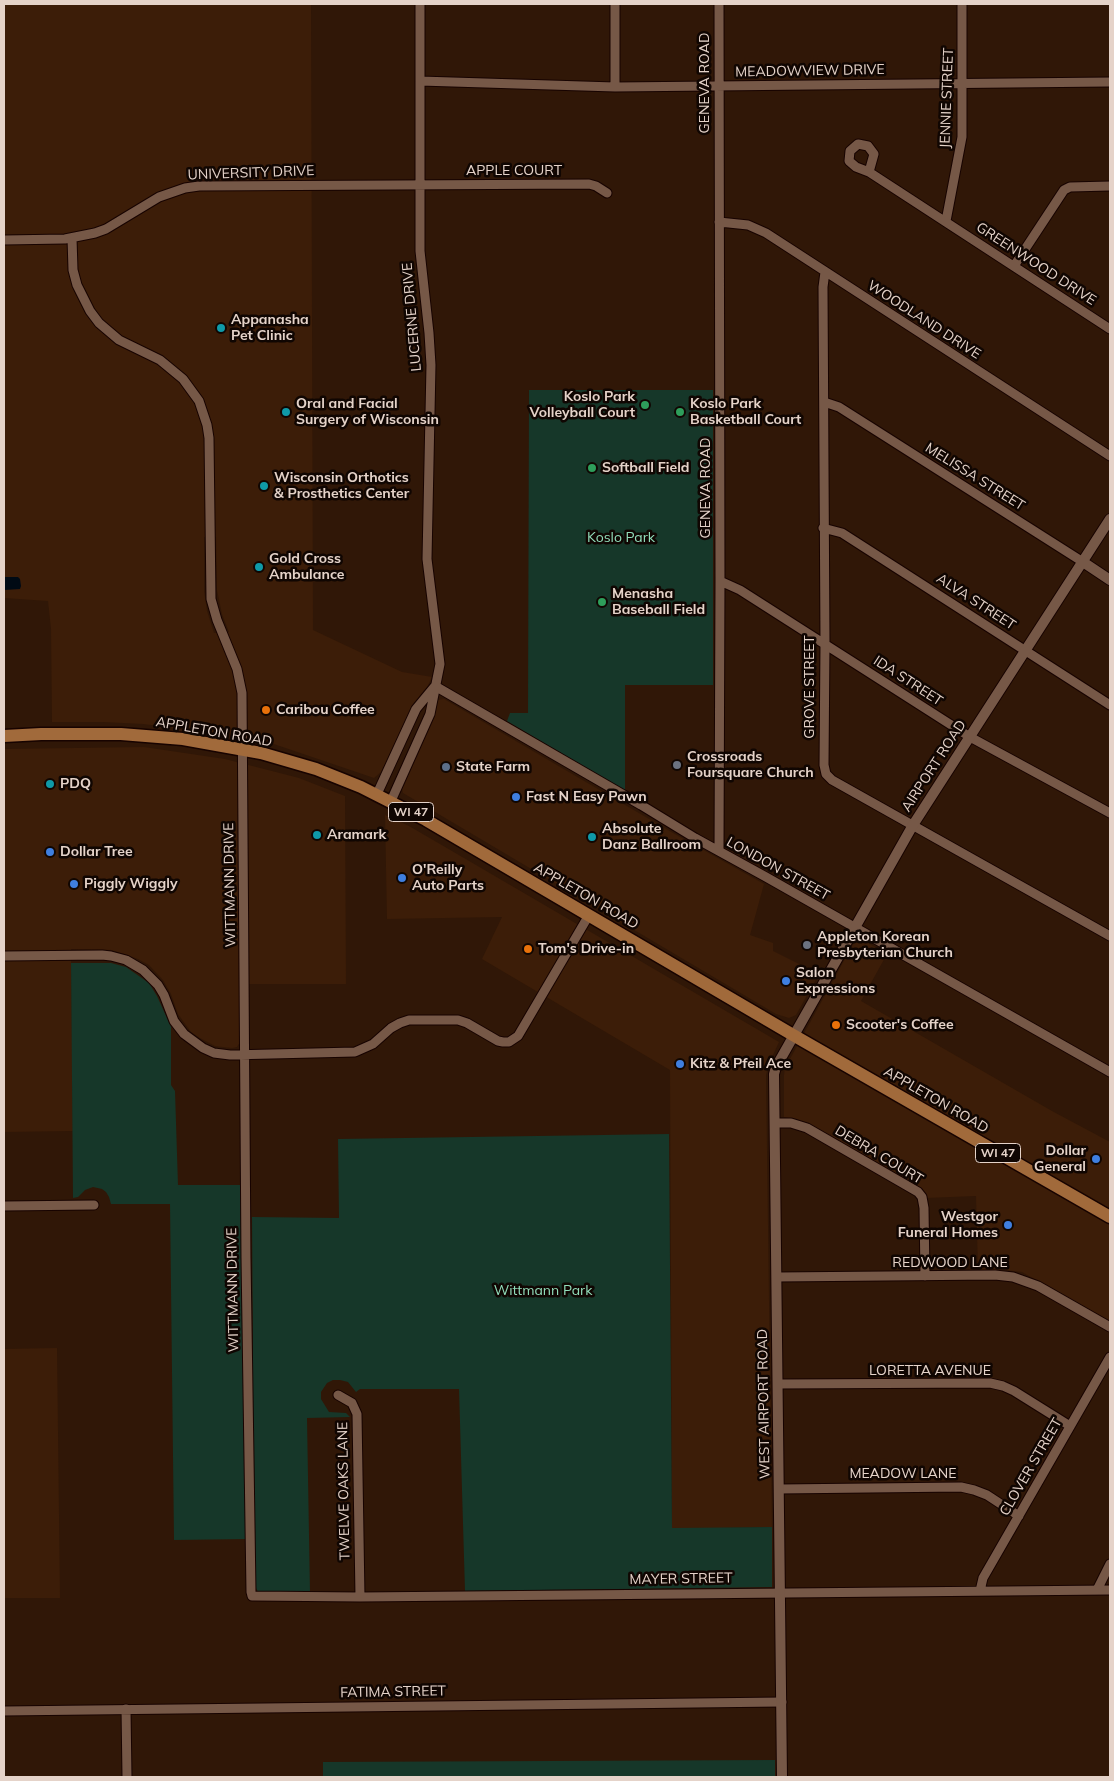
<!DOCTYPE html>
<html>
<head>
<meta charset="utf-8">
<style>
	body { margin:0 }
	#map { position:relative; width:1114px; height:1781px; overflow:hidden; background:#301707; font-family:Mulish,sans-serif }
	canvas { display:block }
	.frame { position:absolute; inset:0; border:5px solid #e5d3c9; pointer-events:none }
</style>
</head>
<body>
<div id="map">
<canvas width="1114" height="1781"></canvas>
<div class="frame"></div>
</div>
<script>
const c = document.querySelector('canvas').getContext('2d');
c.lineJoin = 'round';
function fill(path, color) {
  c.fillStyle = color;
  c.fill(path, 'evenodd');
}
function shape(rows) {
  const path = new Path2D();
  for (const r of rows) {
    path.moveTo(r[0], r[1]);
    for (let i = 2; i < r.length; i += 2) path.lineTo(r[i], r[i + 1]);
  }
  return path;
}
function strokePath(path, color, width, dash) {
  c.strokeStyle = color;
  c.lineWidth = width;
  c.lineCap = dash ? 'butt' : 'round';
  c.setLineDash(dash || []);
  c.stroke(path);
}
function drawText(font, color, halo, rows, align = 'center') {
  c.font = font + ' Mulish,sans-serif';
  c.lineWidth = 5;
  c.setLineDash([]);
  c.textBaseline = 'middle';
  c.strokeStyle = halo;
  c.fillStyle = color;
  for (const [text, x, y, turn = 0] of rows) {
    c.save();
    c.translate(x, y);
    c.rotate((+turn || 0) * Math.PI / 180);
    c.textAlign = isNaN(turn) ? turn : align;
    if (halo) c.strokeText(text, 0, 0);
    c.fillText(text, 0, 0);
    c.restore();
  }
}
fill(shape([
	[4,4,311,4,313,630,402,672,432,677,427,687,414,703,381,772,374,778,256,738,143,724,103,722,52,722,51,629,48,601,4,598],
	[204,537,216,537,217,590,222,614,229,632,214,633,207,611,204,591],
	[444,699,673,833,764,884,750,935,773,943,773,951,819,974,796,1015,789,1018,776,1014,403,793,401,786,436,703,438,700],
	[144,747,225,759,272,771,299,778,345,796,346,984,241,984,240,1042,237,1047,232,1048,223,1047,215,1046,200,1038,191,1032,178,1014,171,994,163,980,149,965,138,959,112,950,71,949,73,1131,4,1132,4,749],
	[385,815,409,826,440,844,779,1042,768,1066,766,1075,772,1527,672,1529,670,1070,482,959,502,917,387,919],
	[857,937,887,954,861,1001,1052,1111,1110,1142,1110,1322,1022,1272,1006,1270,978,1270,976,1196,926,1198,921,1189,916,1184,806,1123,784,1117,784,1075,785,1068],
	[57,1348,60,1598,4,1598,4,1349]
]), '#3c1d08');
fill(shape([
	[529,390,713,390,713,685,625,685,625,791,507,721,510,713,528,713],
	[71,963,111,963,126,967,149,983,157,996,171,1027,171,1085,175,1091,178,1185,242,1185,244,1362,253,1362,252,1217,339,1218,338,1139,669,1134,672,1528,772,1527,772,1587,465,1591,459,1389,360,1389,356,1392,348,1382,340,1380,333,1380,327,1383,321,1392,321,1399,329,1412,346,1413,350,1417,307,1418,310,1593,263,1593,258,1592,254,1584,248,1539,174,1540,170,1204,111,1204,109,1197,106,1192,102,1189,93,1187,85,1190,78,1197,73,1198],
	[775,1760,775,1777,323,1777,323,1762]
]), '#163729');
fill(shape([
	[4,577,18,577,20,579,21,586,20,589,4,590]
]), '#000a14');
const minor = shape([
	[615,4,615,87],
	[719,4,720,581,719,851],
	[420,81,615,87,1110,82],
	[858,144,868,146,874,154,869,172,856,167,849,161,850,151,858,144],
	[869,172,1110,329],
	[946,221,962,137,962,4],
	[719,222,748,225,766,233,1110,456],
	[72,238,73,270,77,285,90,311,99,323,119,340,160,360,183,379,199,401,207,425,209,438,211,599,217,620,237,669,242,693,246,1258,251,1592,252,1596,360,1597,1110,1590],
	[4,240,65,239,95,233,106,229,159,197,185,188,199,186,589,184,596,186,607,193],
	[1014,266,1064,190,1070,187,1110,186],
	[825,272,823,287,825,643,824,765,826,774,832,780,1110,936],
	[824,402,839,407,1083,562],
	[823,528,842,533,1110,705],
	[720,581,740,590,970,737,1110,813],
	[435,686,641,805,695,838,766,877,1110,1072],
	[377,794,416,709,435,686],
	[391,801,430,714,440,664,427,559,431,365,429,333,420,251,420,4],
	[4,956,102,955,111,956,126,960,143,970,158,985,164,995,174,1021,184,1034,203,1048,214,1053,230,1055,355,1052,373,1044,391,1028,400,1023,409,1020,458,1020,467,1023,498,1041,503,1042,509,1042,518,1036,589,915],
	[775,1123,791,1123,807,1128,918,1192,922,1197,924,1208,925,1276],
	[4,1206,94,1205],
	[777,1277,995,1275,1013,1277,1038,1286,1110,1327],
	[778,1384,990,1383,1003,1386,1014,1391,1070,1426],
	[338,1395,352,1403,357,1414,360,1597],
	[779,1489,961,1487,974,1490,987,1495,1019,1516],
	[1097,1590,1110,1564],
	[980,1591,983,1578,1110,1357],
	[126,1709,127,1777],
	[4,1711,782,1702]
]);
const tertiary = shape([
	[1083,562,1110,580],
	[782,1777,774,1074,776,1067,913,825,1110,519]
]);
const primary = shape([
	[4,736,41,734,121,734,183,739,261,753,316,769,361,787,426,820,793,1035,1110,1217]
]);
strokePath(minor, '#170300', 11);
strokePath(tertiary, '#170300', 12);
strokePath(primary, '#170300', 15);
strokePath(minor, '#765847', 9);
strokePath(tertiary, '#765847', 10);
strokePath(primary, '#a16a3b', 12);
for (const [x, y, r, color] of [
	[221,328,5,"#0f9aa8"],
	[645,405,5,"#2e9e5b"],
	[286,412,5,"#0f9aa8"],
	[680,412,5,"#2e9e5b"],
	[592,468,5,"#2e9e5b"],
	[264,486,5,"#0f9aa8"],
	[259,567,5,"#0f9aa8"],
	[602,602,5,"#2e9e5b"],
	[266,710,5,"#e8710a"],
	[677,765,5,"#6b7280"],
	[446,767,5,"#5c6f8a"],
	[50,784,5,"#0f9aa8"],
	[516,797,5,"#3f7fe0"],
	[317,835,5,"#0f9aa8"],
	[592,837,5,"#0f9aa8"],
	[50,852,5,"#3f7fe0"],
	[402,878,5,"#3f7fe0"],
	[74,884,5,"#3f7fe0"],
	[807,945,5,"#6b7280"],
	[528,949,5,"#e8710a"],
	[786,981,5,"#3f7fe0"],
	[836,1025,5,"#e8710a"],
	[680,1064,5,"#3f7fe0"],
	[1096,1159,5,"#3f7fe0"],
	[1008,1225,5,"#3f7fe0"]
]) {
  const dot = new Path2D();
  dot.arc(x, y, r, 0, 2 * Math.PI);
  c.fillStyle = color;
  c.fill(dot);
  strokePath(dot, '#100602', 2);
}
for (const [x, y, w] of [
	[411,812,45],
	[998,1153,45]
]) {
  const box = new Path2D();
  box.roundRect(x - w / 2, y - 9.5, w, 19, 4);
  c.fillStyle = '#100602';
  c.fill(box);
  strokePath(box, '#e5d3c9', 1);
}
drawText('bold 12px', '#e5d3c9', null, [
	["WI 47",411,812],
	["WI 47",998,1153]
]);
drawText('14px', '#e5d3c9', '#100602', [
	["MEADOWVIEW DRIVE",810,71,-1],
	["GENEVA ROAD",705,83,-90],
	["JENNIE STREET",947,98,-88],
	["APPLE COURT",514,171],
	["UNIVERSITY DRIVE",251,173,-2],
	["GREENWOOD DRIVE",1036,264,33],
	["LUCERNE DRIVE",412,317,-95],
	["WOODLAND DRIVE",924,320,33],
	["MELISSA STREET",975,477,32],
	["GENEVA ROAD",706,488,-90],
	["ALVA STREET",976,602,33],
	["IDA STREET",908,681,33],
	["GROVE STREET",810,687,-90],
	["APPLETON ROAD",214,732,10],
	["AIRPORT ROAD",934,766,-57],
	["LONDON STREET",778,869,29],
	["WITTMANN DRIVE",230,885,-91],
	["APPLETON ROAD",586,896,30],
	["APPLETON ROAD",936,1100,30],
	["DEBRA COURT",879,1155,31],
	["REDWOOD LANE",950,1263],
	["WITTMANN DRIVE",233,1290,-91],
	["LORETTA AVENUE",930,1371],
	["WEST AIRPORT ROAD",764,1404,-91],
	["CLOVER STREET",1031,1467,-60],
	["MEADOW LANE",903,1474],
	["TWELVE OAKS LANE",344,1491,-91],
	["MAYER STREET",681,1579,-1],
	["FATIMA STREET",393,1692,-1]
]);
drawText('bold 14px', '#e5d3c9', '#100602', [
	["Appanasha",231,320],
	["Pet Clinic",231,336],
	["Koslo Park",635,397,"right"],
	["Volleyball Court",635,413,"right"],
	["Oral and Facial",296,404],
	["Surgery of Wisconsin",296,420],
	["Koslo Park",690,404],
	["Basketball Court",690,420],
	["Softball Field",602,468],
	["Wisconsin Orthotics",274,478],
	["& Prosthetics Center",274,494],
	["Gold Cross",269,559],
	["Ambulance",269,575],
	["Menasha",612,594],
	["Baseball Field",612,610],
	["Caribou Coffee",276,710],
	["Crossroads",687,757],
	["Foursquare Church",687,773],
	["State Farm",456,767],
	["PDQ",60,784],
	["Fast N Easy Pawn",526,797],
	["Absolute",602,829],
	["Danz Ballroom",602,845],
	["Aramark",327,835],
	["Dollar Tree",60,852],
	["O'Reilly",412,870],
	["Auto Parts",412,886],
	["Piggly Wiggly",84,884],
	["Appleton Korean",817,937],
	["Presbyterian Church",817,953],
	["Tom's Drive-in",538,949],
	["Salon",796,973],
	["Expressions",796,989],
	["Scooter's Coffee",846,1025],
	["Kitz & Pfeil Ace",690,1064],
	["Dollar",1086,1151,"right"],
	["General",1086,1167,"right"],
	["Westgor",998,1217,"right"],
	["Funeral Homes",998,1233,"right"]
], 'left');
drawText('14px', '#92debb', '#100602', [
	["Koslo Park",621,538],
	["Wittmann Park",543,1291]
]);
</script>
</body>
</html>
